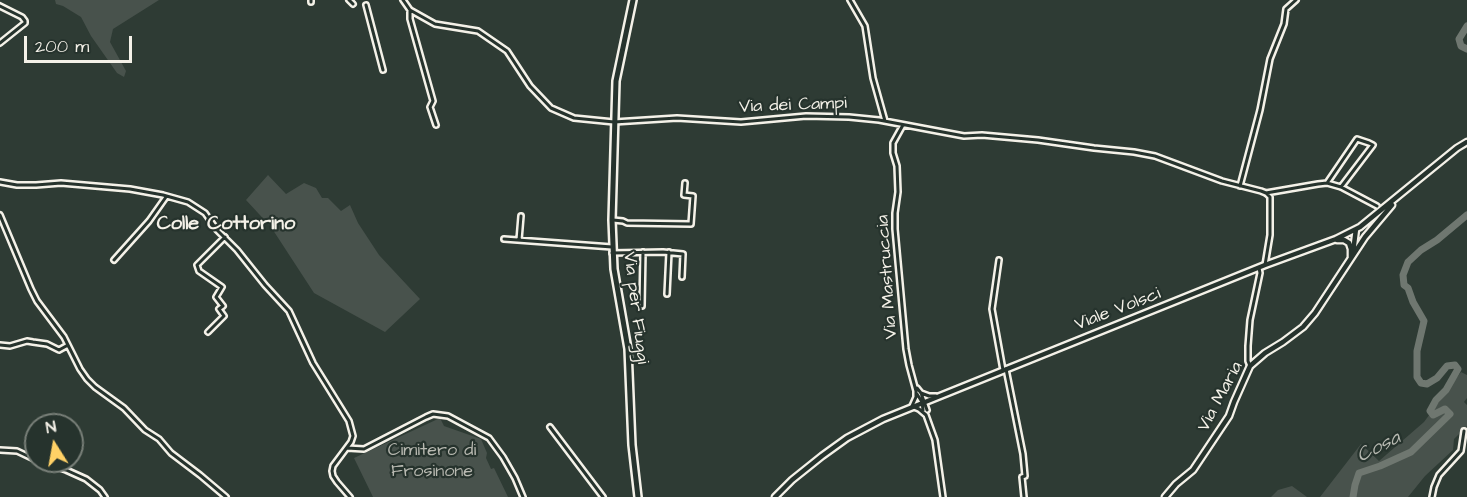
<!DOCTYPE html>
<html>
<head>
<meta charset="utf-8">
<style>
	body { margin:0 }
	#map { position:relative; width:1467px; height:497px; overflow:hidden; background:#2e3b34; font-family:"Architects Daughter",sans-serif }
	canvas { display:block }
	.north { position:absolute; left:24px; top:413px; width:60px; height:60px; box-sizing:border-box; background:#26332d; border:2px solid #787f78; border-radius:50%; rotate:349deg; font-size:16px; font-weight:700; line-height:24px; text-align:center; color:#f4f1e8 }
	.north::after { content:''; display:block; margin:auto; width:21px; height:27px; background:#ffd166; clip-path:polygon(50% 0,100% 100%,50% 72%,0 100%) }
	.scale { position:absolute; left:24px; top:36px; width:108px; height:27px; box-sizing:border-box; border:3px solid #f4f1e8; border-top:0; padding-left:8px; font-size:18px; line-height:21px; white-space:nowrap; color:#f4f1e8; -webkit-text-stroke:4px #26332d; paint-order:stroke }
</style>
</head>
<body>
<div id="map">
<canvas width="1467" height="497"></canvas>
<div class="north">N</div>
<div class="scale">200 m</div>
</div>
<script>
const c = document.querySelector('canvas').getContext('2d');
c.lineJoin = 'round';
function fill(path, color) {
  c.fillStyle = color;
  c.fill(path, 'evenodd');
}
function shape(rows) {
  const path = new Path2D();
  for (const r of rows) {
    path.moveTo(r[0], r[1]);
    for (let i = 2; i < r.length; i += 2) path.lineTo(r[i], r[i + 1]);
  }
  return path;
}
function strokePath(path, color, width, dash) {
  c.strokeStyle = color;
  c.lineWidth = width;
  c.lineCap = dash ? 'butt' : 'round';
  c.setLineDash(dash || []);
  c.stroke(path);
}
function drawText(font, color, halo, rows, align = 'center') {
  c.font = font + ' "Architects Daughter",sans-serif';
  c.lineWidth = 4.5;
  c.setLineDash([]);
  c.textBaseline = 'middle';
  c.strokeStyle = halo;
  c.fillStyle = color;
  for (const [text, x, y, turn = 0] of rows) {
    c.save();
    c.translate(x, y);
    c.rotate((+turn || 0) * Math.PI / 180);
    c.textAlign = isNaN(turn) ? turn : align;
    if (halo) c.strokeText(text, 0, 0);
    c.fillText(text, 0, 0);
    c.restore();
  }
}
fill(shape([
	[55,0,159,0,113,29,110,42,126,71,124,77,117,73,91,36,81,17,63,6,56,4],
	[268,175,286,194,304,183,316,188,322,198,328,198,341,211,350,205,358,223,379,255,420,299,385,332,314,293,271,227,246,200],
	[1461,372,1467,375,1467,398,1464,402,1467,405,1467,426,1454,439,1453,450,1425,476,1408,497,1320,497,1361,444,1379,461,1424,422],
	[440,418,444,426,481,439,487,453,486,458,491,469,494,468,508,497,373,497,354,458],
	[1292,486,1307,497,1271,497,1278,490]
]), '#48524c');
strokePath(shape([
	[1467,26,1459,39,1461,46,1467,49],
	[1353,497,1355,485,1359,473,1380,466,1411,452,1450,414,1445,409,1433,415,1430,411,1436,400,1446,390,1458,369,1455,365,1447,366,1437,378,1427,384,1421,383,1417,377,1417,351,1424,321,1413,302,1408,288,1404,285,1403,275,1408,262,1421,250,1437,240,1467,215]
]), '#6f7770', 7);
const street = shape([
	[311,0,311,2],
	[349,0,353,4],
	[403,0,410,10,435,24,478,31,507,51,530,86,551,108,574,118,614,122,677,118,741,122,806,116,849,117,879,120,964,136,982,135,1038,140,1094,148,1134,152,1155,156,1222,181,1261,191,1266,193,1270,197,1270,235,1265,265],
	[850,0,865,26,873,78,885,121],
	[366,5,383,70],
	[0,6,22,17,25,21,25,23,0,43],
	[410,10,410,19,433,101,430,107,436,125],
	[903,125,893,143,893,153,897,166,898,192,895,213,895,229,906,349,909,365,916,391,916,397,912,406,919,409,926,415,935,440,943,497],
	[0,182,17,185,36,185,61,183,130,189,163,195,188,202,205,213,217,230,237,250,265,285,289,311,313,363,349,421,353,436,351,442,333,466,332,471,333,476,337,482,350,497],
	[1327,183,1357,139,1369,143,1373,145,1341,187],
	[1240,186,1260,110,1270,59,1284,24,1286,9,1296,0],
	[1266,193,1318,184,1327,183,1341,187,1377,206],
	[0,215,31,289,37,301,64,337,80,369,87,379,95,387,124,408,145,430,159,439,171,453,200,475,226,497],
	[613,220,623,221,627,223,691,224,693,196,684,195,685,183],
	[504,239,612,247],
	[519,240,521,216],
	[612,253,663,252,683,254,682,277],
	[114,260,149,221,166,197],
	[999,260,992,309,1003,370],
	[667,294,669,252],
	[642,306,643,252],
	[208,332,224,316,219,309,223,306,216,297,222,287,199,271,197,265,225,237],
	[0,345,10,346,27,341,33,342,47,344,59,350,68,345],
	[1250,366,1248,361,1248,346,1250,320,1260,273,1259,268],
	[1006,369,1023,454,1025,476,1022,477,1024,497],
	[917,388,921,393,927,410],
	[921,393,929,396,936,396],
	[917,394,922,402,923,410],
	[550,427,603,497],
	[347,448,364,449,426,417,433,414,448,416,489,438,503,457,515,478,523,497],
	[0,450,17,451,36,460],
	[38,461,66,470,86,479,100,490,105,497],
	[1432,497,1434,487,1439,475,1461,451,1464,431]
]);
const secondary = shape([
	[1337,240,1344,240,1349,243,1351,249,1351,257],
	[1353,252,1356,229],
	[775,497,792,480,822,456,847,438,883,419,1265,265,1336,239,1360,227,1457,148,1467,142],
	[1165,497,1176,484,1193,470,1229,416,1234,402,1250,366,1265,353,1283,342,1303,327,1315,313,1365,237,1392,205]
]);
const primary = shape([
	[633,0,616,81,612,220,614,269,628,349,632,445,638,497]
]);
strokePath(street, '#f4f1e8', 8);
strokePath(secondary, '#f4f1e8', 9);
strokePath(primary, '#f4f1e8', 10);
strokePath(street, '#26332d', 3);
strokePath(secondary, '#26332d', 4.5);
strokePath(primary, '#26332d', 5);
drawText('18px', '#f4f1e8', '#26332d', [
	["Via dei Campi",793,106,-2],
	["Via Mastruccia",888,277,-94],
	["Via per Fiuggi",635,308,83],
	["Viale Volsci",1118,310,-21],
	["Via Maria",1221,397,-62]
]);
drawText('18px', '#b8b9b1', '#26332d', [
	["Cimitero di",432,451],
	["Frosinone",432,472]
]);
drawText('bold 20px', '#f4f1e8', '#26332d', [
	["Colle Cottorino",226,225]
]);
drawText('italic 20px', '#b8bab2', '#26332d', [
	["Cosa",1379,448,-27]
]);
</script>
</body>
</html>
